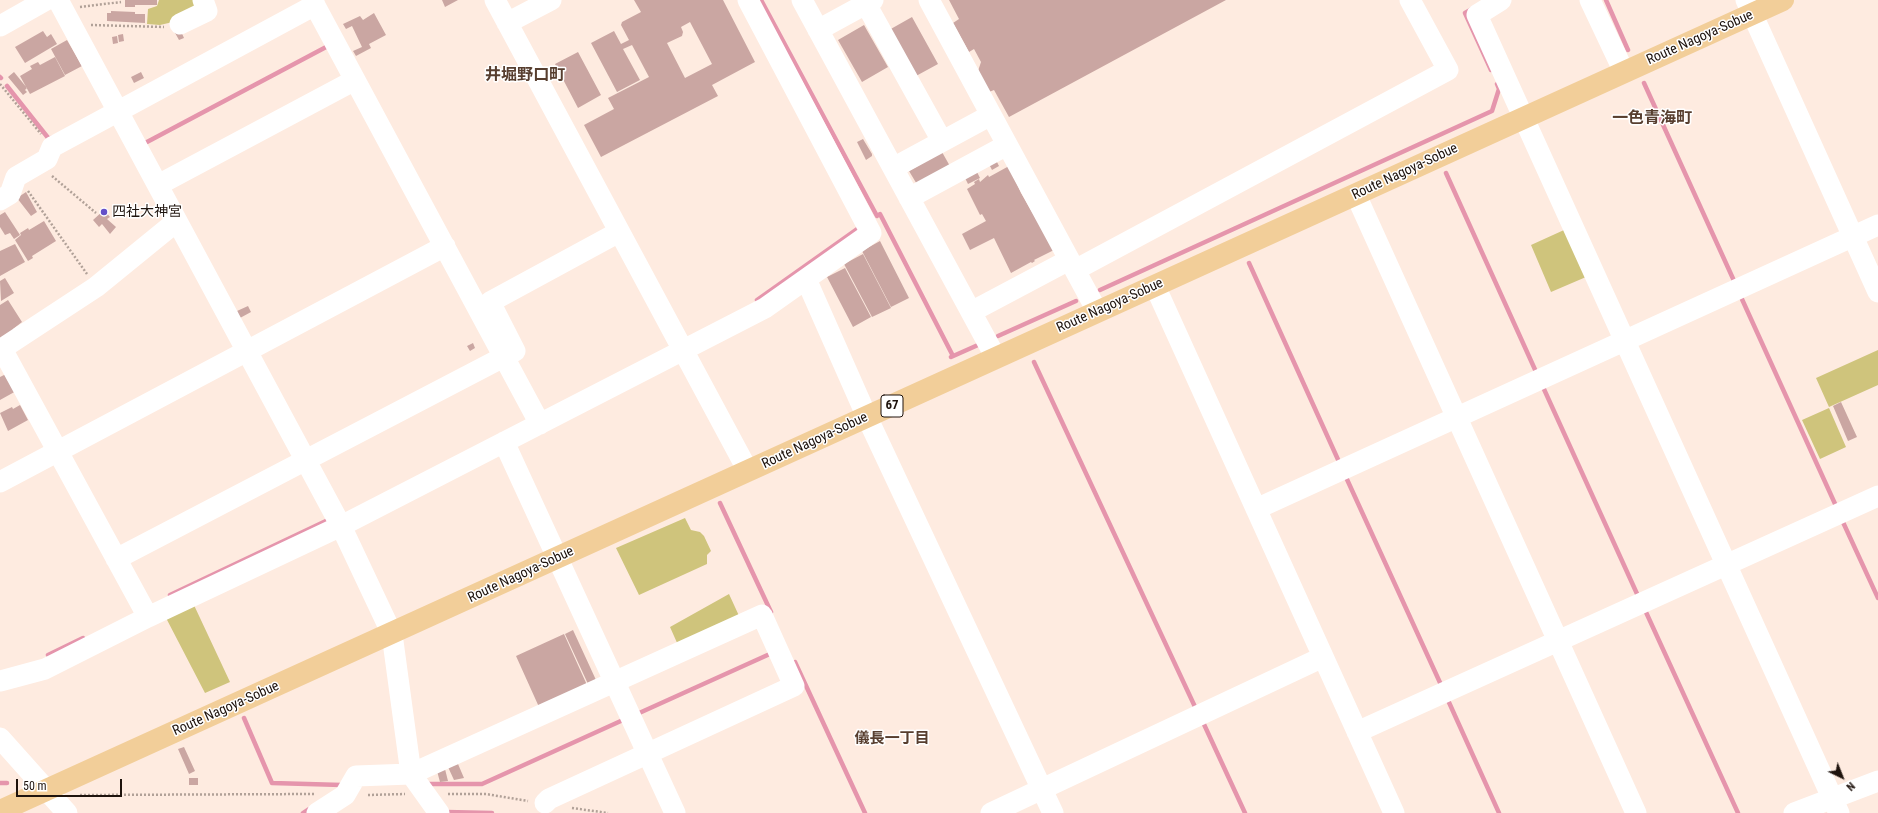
<!DOCTYPE html>
<html>
<head>
<meta charset="utf-8">
<style>
	body { margin:0 }
	#map { position:relative; width:1878px; height:813px; overflow:hidden; background:#feebe0; font-family:"Roboto Condensed",sans-serif }
	canvas { display:block }
	.north { position:absolute; left:1822px; top:757px; width:40px; height:40px; -webkit-text-stroke:3px #fff; paint-order:stroke; rotate:137deg; font-size:11px; font-weight:700; line-height:16px; text-align:center; color:#1e130d }
	.north::after { content:''; display:block; margin:auto; width:14px; height:18px; background:#1e130d; clip-path:polygon(50% 0,100% 100%,50% 72%,0 100%) }
	.scale { position:absolute; left:16px; top:779px; width:106px; height:18px; box-sizing:border-box; border:2px solid #1e130d; border-top:0; padding-left:5px; font-size:12px; line-height:14px; white-space:nowrap; color:#1e130d; -webkit-text-stroke:3px #fff; paint-order:stroke }
</style>
</head>
<body>
<div id="map">
<canvas width="1878" height="813"></canvas>
<div class="north">N</div>
<div class="scale">50 m</div>
</div>
<script>
const c = document.querySelector('canvas').getContext('2d');
c.lineJoin = 'round';
function fill(path, color) {
  c.fillStyle = color;
  c.fill(path, 'evenodd');
}
function shape(rows) {
  const path = new Path2D();
  for (const r of rows) {
    path.moveTo(r[0], r[1]);
    for (let i = 2; i < r.length; i += 2) path.lineTo(r[i], r[i + 1]);
  }
  return path;
}
function strokePath(path, color, width, dash) {
  c.strokeStyle = color;
  c.lineWidth = width;
  c.lineCap = dash ? 'butt' : 'round';
  c.setLineDash(dash || []);
  c.stroke(path);
}
function drawText(font, color, halo, rows, align = 'center') {
  c.font = font + ' "Roboto Condensed","Noto Sans JP",sans-serif';
  c.lineWidth = 3;
  c.setLineDash([]);
  c.textBaseline = 'middle';
  c.strokeStyle = halo;
  c.fillStyle = color;
  for (const [text, x, y, turn = 0] of rows) {
    c.save();
    c.translate(x, y);
    c.rotate((+turn || 0) * Math.PI / 180);
    c.textAlign = isNaN(turn) ? turn : align;
    if (halo) c.strokeText(text, 0, 0);
    c.fillText(text, 0, 0);
    c.restore();
  }
}
fill(shape([
	[159,0,198,0,201,9,177,21,160,25,147,24,148,9,157,6],
	[1564,230,1586,277,1551,292,1531,245],
	[1878,350,1878,385,1829,407,1816,378],
	[1829,408,1846,447,1820,459,1802,420],
	[685,518,691,530,700,532,704,536,711,551,707,555,707,564,639,595,616,548],
	[729,594,740,618,678,645,670,627],
	[193,603,230,682,205,693,165,616]
]), '#cfc47c');
strokePath(shape([
	[761,0,877,216,880,214,953,356],
	[1606,0,1628,50],
	[1472,9,1465,13,1491,70],
	[0,77,1,78],
	[1644,83,1735,283],
	[7,86,49,139,51,138],
	[147,142,328,46],
	[1446,173,1537,374],
	[1249,263,1340,464],
	[1100,290,1492,111,1499,89,1497,84],
	[1741,297,1836,506],
	[757,300,860,227],
	[998,336,1076,301],
	[951,357,978,345],
	[1034,362,1196,709],
	[1543,387,1638,596],
	[1345,475,1442,687],
	[720,503,771,612],
	[1842,520,1878,598],
	[170,595,328,520],
	[1645,610,1738,813],
	[48,655,83,638],
	[795,662,865,813],
	[1447,698,1499,813],
	[637,714,772,653],
	[244,718,272,783,342,785],
	[1202,720,1245,813],
	[0,783,7,783],
	[427,784,482,784,623,720],
	[446,812,492,813],
	[303,813,309,809]
]), '#e595ac', 4.5);
fill(shape([
	[125,0,157,0,157,5,135,5,135,7,125,7],
	[442,0,458,0,445,7],
	[634,0,723,0,755,62,712,85,718,96,601,157,584,125,614,109,608,98,649,77,632,45,623,49,640,80,617,92,591,43,614,31,621,44,629,40,621,25,622,22,641,12],
	[690,22,712,64,685,78,667,43,682,36,683,32,681,27],
	[949,0,1226,0,1009,117,994,90,989,92,978,71,981,62,974,49,969,52,953,23,959,19],
	[111,11,135,12,135,14,145,14,145,23,107,21,107,13,111,13],
	[374,13,386,35,369,44,371,48,356,56,353,51,362,47,352,26,346,29,343,24,360,16,363,20],
	[912,17,938,64,916,76,889,30],
	[864,25,888,67,862,82,838,40],
	[180,29,184,38,179,40,174,31],
	[43,31,47,37,51,34,57,44,25,63,15,47],
	[123,34,124,41,119,42,118,35],
	[117,36,118,43,113,44,112,37],
	[67,40,82,66,65,75,51,49],
	[578,52,601,95,578,108,555,64],
	[55,57,65,76,30,94,20,76,32,69,30,66,38,62,40,65],
	[14,72,27,88,25,90,27,92,23,95,8,77],
	[141,72,144,78,134,83,131,77],
	[863,139,872,154,872,156,866,160,857,142],
	[942,152,951,168,918,186,909,171],
	[996,160,999,166,992,170,989,164],
	[1009,166,1021,193,1054,250,1034,260,1035,261,1032,263,1031,262,1011,273,994,238,970,250,962,234,986,221,982,214,980,215,967,189,975,184,974,182,979,179,980,182,988,175,989,177],
	[976,170,980,178,968,184,964,176],
	[26,192,37,212,31,216,17,198],
	[104,210,110,217,107,219,116,227,110,234,102,224,99,227,93,220],
	[5,212,20,235,14,239,10,233,5,235,0,227,0,215],
	[44,221,56,241,32,256,33,258,28,261,15,240,21,235,20,233,28,228,29,230],
	[880,241,909,298,891,307,862,251],
	[15,244,25,262,0,276,0,251],
	[863,254,891,308,872,317,844,264],
	[845,268,871,317,853,327,827,277],
	[5,278,14,293,1,301,0,281],
	[8,300,22,322,13,329,15,332,0,343,0,305],
	[248,306,251,312,240,318,237,311],
	[473,343,475,348,470,351,467,346],
	[8,373,18,390,0,400,0,377],
	[1841,402,1857,437,1848,441,1833,406],
	[20,405,28,420,8,431,0,413,12,407,13,409],
	[573,630,596,680,588,684,565,634],
	[564,634,587,685,539,707,516,656],
	[184,747,195,771,189,774,178,749],
	[458,764,464,778,454,780,448,767],
	[445,769,448,781,440,782,437,771],
	[189,778,198,778,198,785,189,785]
]), '#caa6a2');
strokePath(shape([
	[80,7,121,2],
	[91,25,164,27],
	[0,84,41,134],
	[52,176,96,213],
	[28,191,87,274],
	[448,794,486,794,528,801],
	[80,795,315,794],
	[368,795,405,794],
	[572,808,608,813]
]), '#b1a198', 2.5, [2, 2]);
strokePath(shape([
	[58,0,341,526,392,634,411,774,439,813],
	[312,0,540,424],
	[495,0,748,471],
	[802,0,996,358],
	[929,0,1097,311],
	[1501,0,1477,15,1839,813],
	[1590,0,1624,72],
	[1746,0,1878,292],
	[866,4,942,141],
	[507,23,551,0],
	[180,24,207,11,203,0],
	[0,26,46,0],
	[818,30,873,0],
	[893,168,991,115],
	[158,185,355,80],
	[1356,195,1636,813],
	[909,198,1007,145],
	[0,200,10,194,16,177,47,159,52,147,315,5],
	[1075,270,1448,70,1410,0],
	[806,279,867,417,1053,813],
	[1155,286,1394,813],
	[971,312,1069,260],
	[2,349,148,617],
	[0,350,96,287,177,221],
	[504,442,675,813],
	[0,482,445,246],
	[1256,509,1878,225],
	[116,559,515,351,490,302,619,232],
	[0,681,45,669,148,617,341,526,765,308,871,233,748,0],
	[1357,732,1878,496],
	[0,738,67,813],
	[317,813,345,795,356,776,411,774,762,615,794,686,549,799,545,803],
	[991,813,1323,657],
	[1794,813,1878,781]
]), '#fff', 21);
strokePath(shape([
	[0,811,1783,0]
]), '#f2ce99', 22);
for (const [x, y, r, color] of [
	[104,212,4,"#644fc8"]
]) {
  const dot = new Path2D();
  dot.arc(x, y, r, 0, 2 * Math.PI);
  c.fillStyle = color;
  c.fill(dot);
  strokePath(dot, '#fff', 1.5);
}
for (const [x, y, w] of [
	[892,406,22]
]) {
  const box = new Path2D();
  box.roundRect(x - w / 2, y - 11, w, 22, 3);
  c.fillStyle = '#fff';
  c.fill(box);
  strokePath(box, '#1e130d', 1);
}
drawText('bold 13px', '#1e130d', null, [
	["67",892,406]
]);
drawText('14px', '#1e130d', '#fff', [
	["Route Nagoya-Sobue",1700,38,-24],
	["Route Nagoya-Sobue",1405,172,-25],
	["Route Nagoya-Sobue",1110,306,-24],
	["Route Nagoya-Sobue",815,441,-25],
	["Route Nagoya-Sobue",521,575,-25],
	["Route Nagoya-Sobue",226,709,-24]
]);
drawText('14px', '#1e130d', '#fff', [
	["四社大神宮",112,212]
], 'left');
drawText('bold 15px', '#573e2f', '#fff', [
	["儀長一丁目",892,739]
]);
drawText('bold 16px', '#573e2f', '#fff', [
	["井堀野口町",525,76],
	["一色青海町",1652,119]
]);
</script>
</body>
</html>
